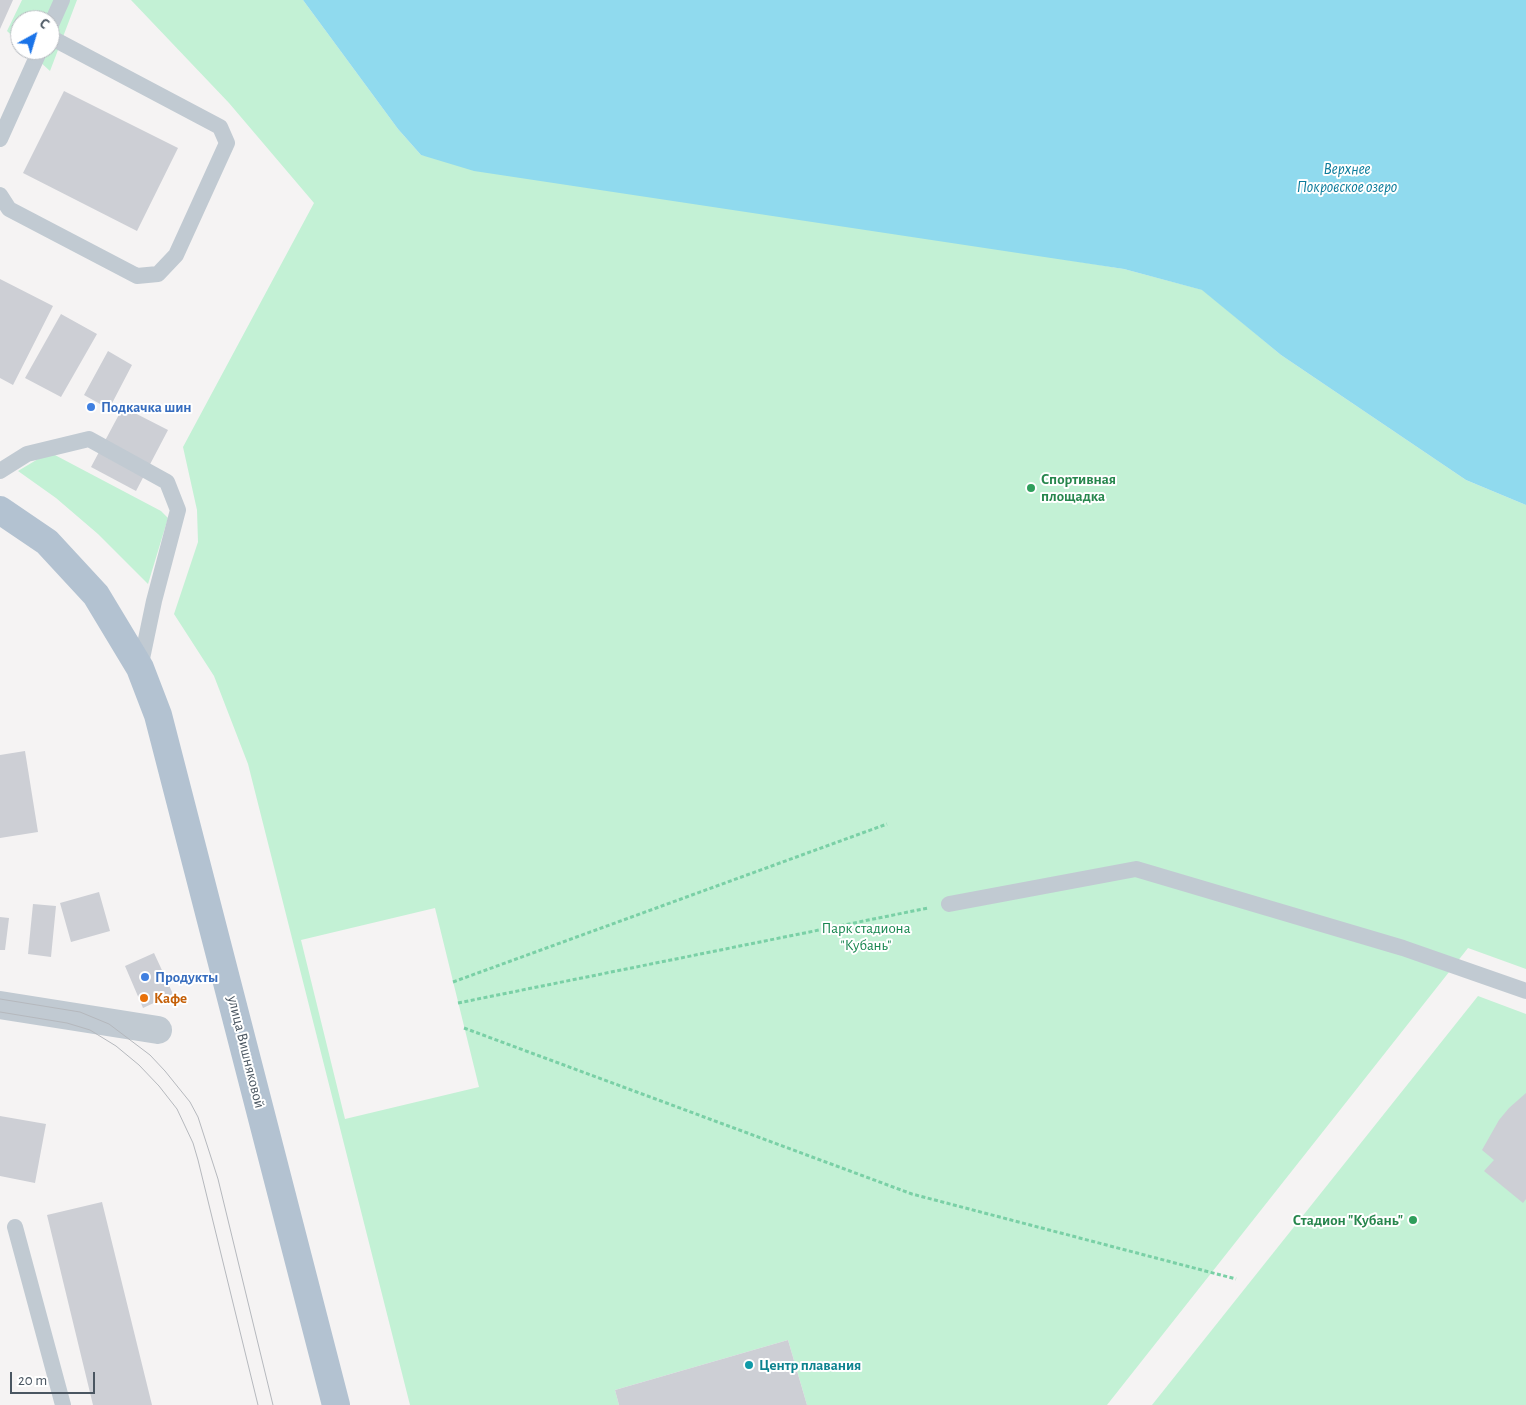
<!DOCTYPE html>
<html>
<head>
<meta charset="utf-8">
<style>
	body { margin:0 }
	#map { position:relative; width:1526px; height:1405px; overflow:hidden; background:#f5f3f3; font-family:"Alegreya Sans",sans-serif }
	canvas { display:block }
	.north { position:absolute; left:10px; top:10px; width:50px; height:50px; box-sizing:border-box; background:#fff; border:1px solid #b7bbc0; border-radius:50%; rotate:39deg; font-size:14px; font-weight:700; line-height:20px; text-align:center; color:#4a5661 }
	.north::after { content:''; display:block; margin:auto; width:18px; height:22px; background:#1a73e8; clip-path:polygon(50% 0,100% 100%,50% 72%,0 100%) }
	.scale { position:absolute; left:10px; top:1372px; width:85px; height:22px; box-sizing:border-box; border:2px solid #4a5661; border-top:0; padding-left:6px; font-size:15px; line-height:18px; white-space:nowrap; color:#4a5661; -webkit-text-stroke:4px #fff; paint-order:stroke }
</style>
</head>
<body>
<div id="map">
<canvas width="1526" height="1405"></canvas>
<div class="north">С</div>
<div class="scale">20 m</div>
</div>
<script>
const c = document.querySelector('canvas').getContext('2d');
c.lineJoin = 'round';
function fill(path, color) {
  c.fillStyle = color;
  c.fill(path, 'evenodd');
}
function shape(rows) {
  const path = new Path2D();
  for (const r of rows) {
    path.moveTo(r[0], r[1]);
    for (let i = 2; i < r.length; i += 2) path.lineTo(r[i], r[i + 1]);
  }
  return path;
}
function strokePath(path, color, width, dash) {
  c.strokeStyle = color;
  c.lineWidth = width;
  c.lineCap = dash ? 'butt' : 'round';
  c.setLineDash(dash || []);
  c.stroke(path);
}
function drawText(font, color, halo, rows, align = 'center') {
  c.font = font + ' "Alegreya Sans",sans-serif';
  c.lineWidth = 4;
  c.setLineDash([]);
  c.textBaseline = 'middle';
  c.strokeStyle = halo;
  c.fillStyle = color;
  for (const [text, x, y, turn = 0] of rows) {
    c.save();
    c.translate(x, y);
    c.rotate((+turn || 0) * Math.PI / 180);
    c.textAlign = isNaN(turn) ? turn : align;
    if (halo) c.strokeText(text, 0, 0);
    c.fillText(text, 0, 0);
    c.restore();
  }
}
fill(shape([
	[22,0,77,0,50,71,27,50,50,50,50,20,20,20,20,43,7,31],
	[131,0,303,0,398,129,421,155,1124,269,1203,290,1281,355,1466,480,1526,505,1526,969,1468,948,1107,1405,807,1405,788,1340,615,1390,619,1405,410,1405,248,764,214,676,174,614,198,542,197,510,183,447,314,203,229,103],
	[435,908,479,1087,345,1119,301,940],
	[53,454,161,511,168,518,148,584,98,534,56,498,18,471,38,459],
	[1478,996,1526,1014,1526,1405,1152,1405]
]), '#c3f1d5');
fill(shape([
	[303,0,1526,0,1526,505,1466,480,1281,355,1202,290,1124,269,474,171,421,155,398,129]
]), '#90daee');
fill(shape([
	[0,0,13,0,0,29],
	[64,91,178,148,137,231,23,173],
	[0,279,53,306,13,385,0,378],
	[61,314,97,334,61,397,25,378],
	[108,351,132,365,109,409,84,395],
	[123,407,168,430,136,491,91,467],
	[25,751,38,832,0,838,0,755],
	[99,892,110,931,71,942,60,903],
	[33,904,56,906,51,957,28,954],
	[0,917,9,918,5,950,0,950],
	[154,953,173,994,143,1008,125,966],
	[1526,1093,1526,1199,1523,1203,1484,1171,1494,1160,1482,1150,1499,1120,1509,1108],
	[0,1116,46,1124,35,1183,0,1176],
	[102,1202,152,1405,93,1405,47,1215],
	[788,1340,807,1405,619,1405,615,1390]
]), '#cdcfd5');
strokePath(shape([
	[453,982,887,824],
	[458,1003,928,908],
	[464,1028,912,1194,1236,1279]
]), '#7ad0a6', 3, [4, 2.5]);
strokePath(shape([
	[50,27,62,0],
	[0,139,40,50],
	[0,195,9,209,137,276,158,274,176,255,227,143,220,127,50,37],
	[0,471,27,454,89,439,167,482,178,510,154,601,140,668],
	[949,904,1136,869,1403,948,1526,991],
	[15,1227,63,1405]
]), '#c1cad2', 16);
strokePath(shape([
	[0,1005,158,1030]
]), '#c1cad2', 28);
strokePath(shape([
	[0,510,47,542,96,595,140,668,158,715,336,1405]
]), '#b3c2d1', 28);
strokePath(shape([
	[0,999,80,1012,109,1024,150,1055,165,1071,190,1102,198,1117,218,1179,273,1405],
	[0,1012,67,1023,90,1030,116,1046,139,1065,159,1086,177,1109,193,1143,198,1160,258,1405]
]), '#b5b8bd', 1);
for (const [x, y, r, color] of [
	[91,407,5,"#3f7fe0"],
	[1031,488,5,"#2e9e5b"],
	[145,977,5,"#3f7fe0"],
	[144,998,5,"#e8710a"],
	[1413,1220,5,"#2e9e5b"],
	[749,1365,5,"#0f9aa8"]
]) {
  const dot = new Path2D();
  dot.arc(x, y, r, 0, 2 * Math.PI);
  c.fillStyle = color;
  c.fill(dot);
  strokePath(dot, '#fff', 2);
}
drawText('bold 15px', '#366cbe', '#fff', [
	["Подкачка шин",101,407],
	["Продукты",155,977]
], 'left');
drawText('bold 15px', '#27864d', '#fff', [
	["Спортивная",1041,479],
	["площадка",1041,496],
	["Стадион \"Кубань\"",1403,1220,"right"]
], 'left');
drawText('15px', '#17864f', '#fff', [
	["Парк стадиона",866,928],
	["\"Кубань\"",866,945]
]);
drawText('bold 15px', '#c56008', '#fff', [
	["Кафе",154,998]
], 'left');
drawText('15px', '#4a5661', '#fff', [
	["улица Вишняковой",246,1052,76]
]);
drawText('bold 15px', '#0d838f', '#fff', [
	["Центр плавания",759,1365]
], 'left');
drawText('italic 16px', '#0c7c9b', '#fff', [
	["Верхнее",1347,169],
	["Покровское озеро",1347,187]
]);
</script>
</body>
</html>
